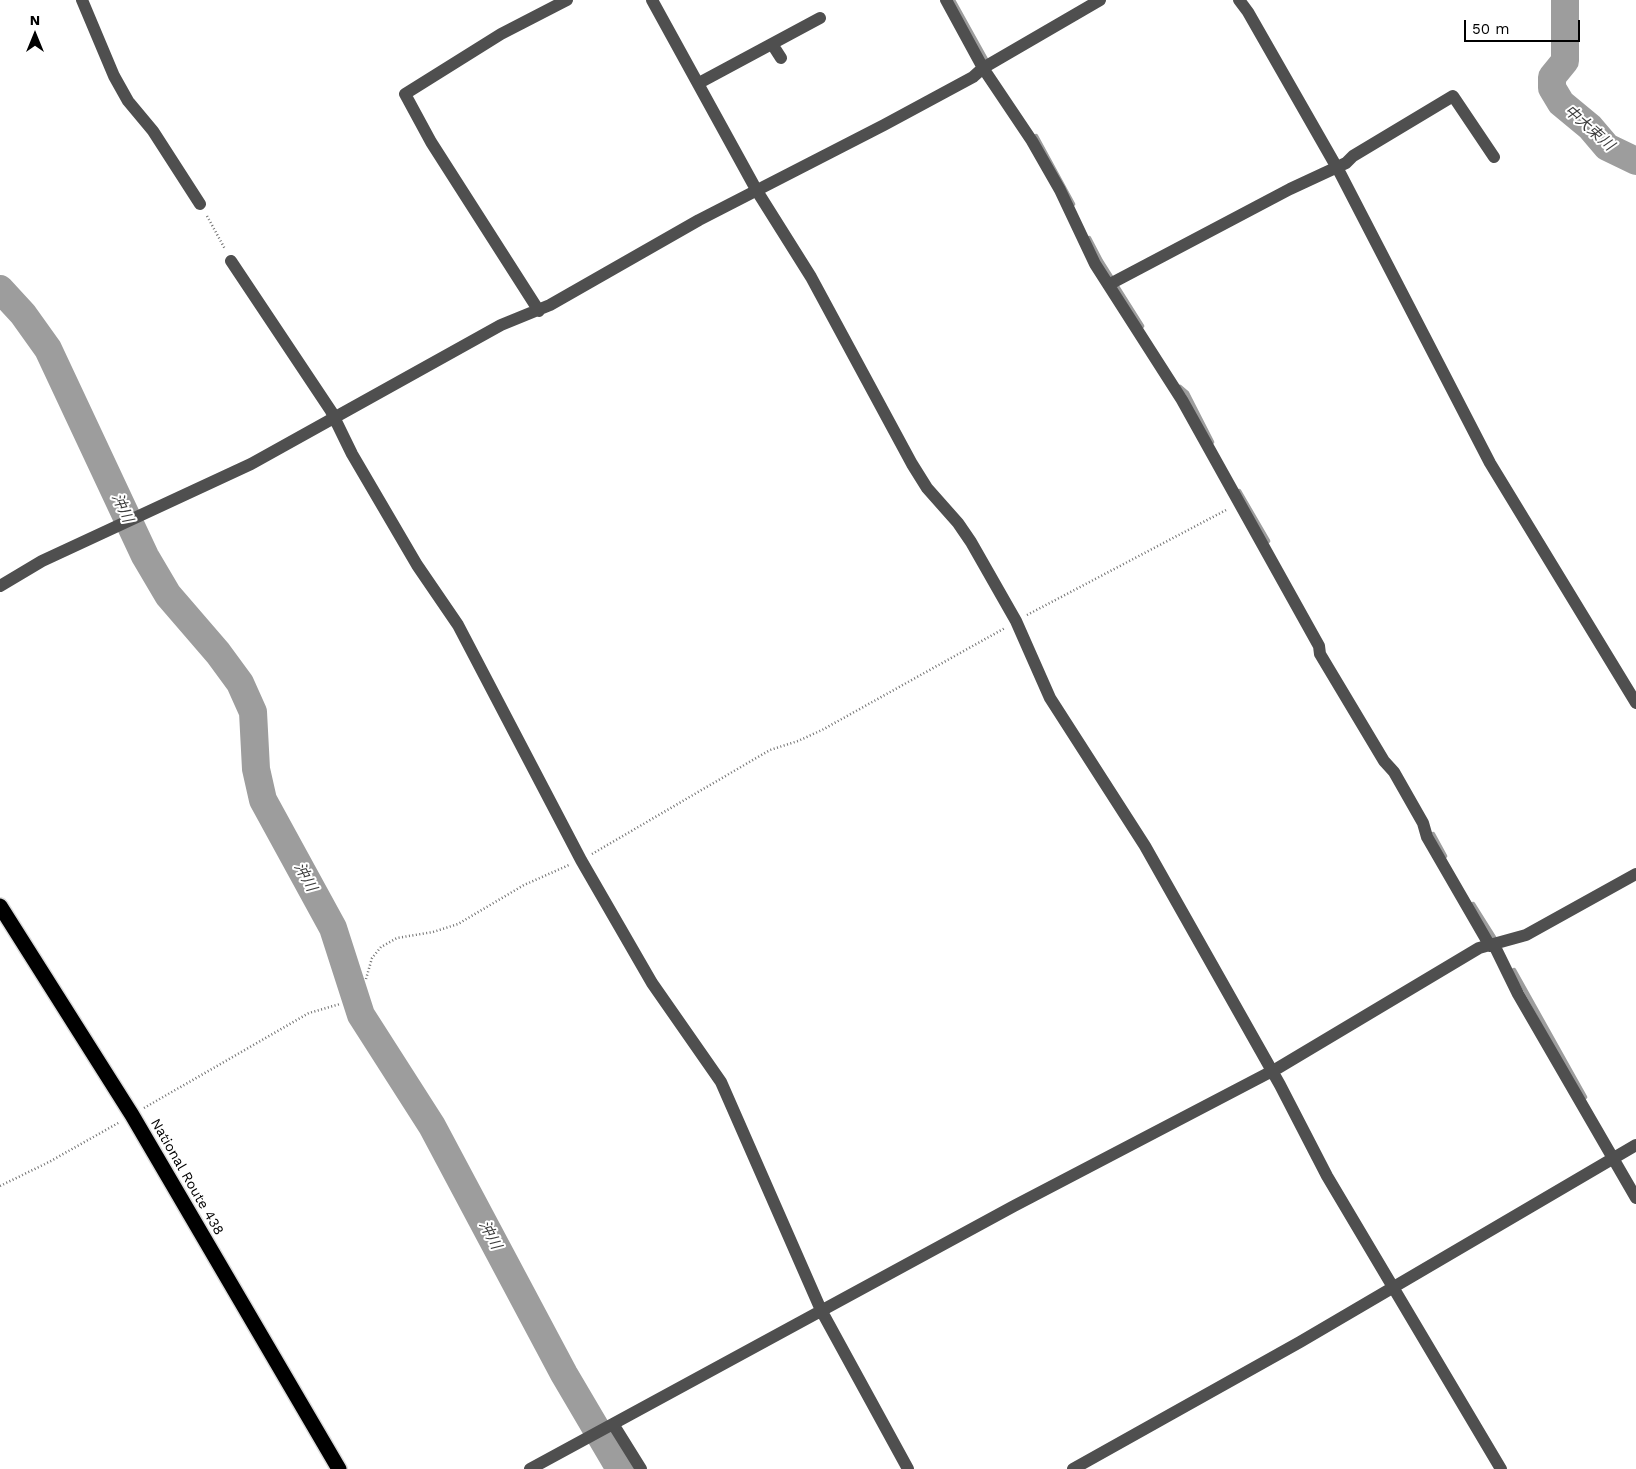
<!DOCTYPE html>
<html>
<head>
<meta charset="utf-8">
<style>
	body { margin:0 }
	#map { position:relative; width:1636px; height:1469px; overflow:hidden; background:#fff; font-family:"Work Sans",sans-serif }
	canvas { display:block }
	.north { position:absolute; left:10px; top:10px; width:50px; height:50px; -webkit-text-stroke:4px #fff; paint-order:stroke; rotate:0deg; font-size:14px; font-weight:700; line-height:20px; text-align:center; color:#000 }
	.north::after { content:''; display:block; margin:auto; width:18px; height:22px; background:#000; clip-path:polygon(50% 0,100% 100%,50% 72%,0 100%) }
	.scale { position:absolute; left:1464px; top:20px; width:116px; height:22px; box-sizing:border-box; border:2px solid #000; border-top:0; padding-left:6px; font-size:15px; line-height:18px; white-space:nowrap; color:#000; -webkit-text-stroke:4px #fff; paint-order:stroke }
</style>
</head>
<body>
<div id="map">
<canvas width="1636" height="1469"></canvas>
<div class="north">N</div>
<div class="scale">50 m</div>
</div>
<script>
const c = document.querySelector('canvas').getContext('2d');
c.lineJoin = 'round';
function shape(rows) {
  const path = new Path2D();
  for (const r of rows) {
    path.moveTo(r[0], r[1]);
    for (let i = 2; i < r.length; i += 2) path.lineTo(r[i], r[i + 1]);
  }
  return path;
}
function strokePath(path, color, width, dash) {
  c.strokeStyle = color;
  c.lineWidth = width;
  c.lineCap = dash ? 'butt' : 'round';
  c.setLineDash(dash || []);
  c.stroke(path);
}
function drawText(font, color, halo, rows, align = 'center') {
  c.font = font + ' "Work Sans","Noto Sans JP",sans-serif';
  c.lineWidth = 4;
  c.setLineDash([]);
  c.textBaseline = 'middle';
  c.strokeStyle = halo;
  c.fillStyle = color;
  for (const [text, x, y, turn = 0] of rows) {
    c.save();
    c.translate(x, y);
    c.rotate((+turn || 0) * Math.PI / 180);
    c.textAlign = isNaN(turn) ? turn : align;
    if (halo) c.strokeText(text, 0, 0);
    c.fillText(text, 0, 0);
    c.restore();
  }
}
strokePath(shape([
	[953,0,988,63],
	[1036,136,1073,204],
	[1089,238,1101,261,1142,326],
	[1180,387,1187,393,1212,442],
	[1239,491,1268,541],
	[1433,834,1445,856],
	[1473,904,1495,939],
	[1514,970,1585,1097]
]), '#9d9d9d', 4.5);
strokePath(shape([
	[1565,0,1565,61,1552,77,1552,88,1561,103,1590,127,1607,147,1636,161],
	[0,289,23,314,48,349,145,556,168,595,218,653,240,683,253,712,256,769,263,800,333,928,361,1015,432,1126,564,1374,620,1469]
]), '#9d9d9d', 28);
const highway = shape([
	[0,906,132,1115,339,1469]
]);
strokePath(highway, '#dbdbdb', 18);
strokePath(shape([
	[207,216,225,249],
	[1027,615,1228,509],
	[592,854,770,750,798,741,822,730,1005,628],
	[366,979,372,958,381,947,397,938,433,932,458,924,524,885,569,865],
	[144,1108,309,1013,340,1004],
	[0,1186,49,1162,120,1122]
]), '#717171', 2.5, [1, 2.5]);
strokePath(shape([
	[82,0,114,76,128,101,153,131,200,204],
	[652,0,757,191,811,277,912,464,927,488,958,523,971,542,1016,621,1050,698,1145,846,1280,1085,1327,1176,1501,1469],
	[946,0,983,68,1100,0],
	[1239,0,1248,12,1340,173,1490,463,1636,703],
	[772,44,781,58],
	[699,83,820,18],
	[231,261,331,411,352,454,417,565,458,625,581,860,652,983,721,1082,821,1310,908,1469],
	[1110,284,1290,189,1346,163,1353,156,1453,96,1494,157],
	[539,311,431,142,405,94,501,34,567,0],
	[0,586,42,561,251,464,501,325,550,305,699,220,884,125,973,77,983,68,1032,141,1060,190,1095,264,1182,400,1319,646,1320,654,1384,761,1394,772,1423,823,1427,837,1490,946],
	[1494,945,1518,994,1636,1198],
	[613,1424,641,1469],
	[530,1469,1014,1206,1278,1068,1479,948,1526,935,1636,874],
	[1073,1469,1300,1342,1636,1145]
]), '#4f4f4f', 12);
strokePath(highway, '#000', 15);
drawText('14px', '#000', '#fff', [
	["National Route 438",187,1177,60]
]);
drawText('italic 15px', '#3e3e3e', '#fff', [
	["中大束川",1589,128,41],
	["沖川",122,508,65],
	["沖川",305,877,61],
	["沖川",490,1235,62]
]);
</script>
</body>
</html>
